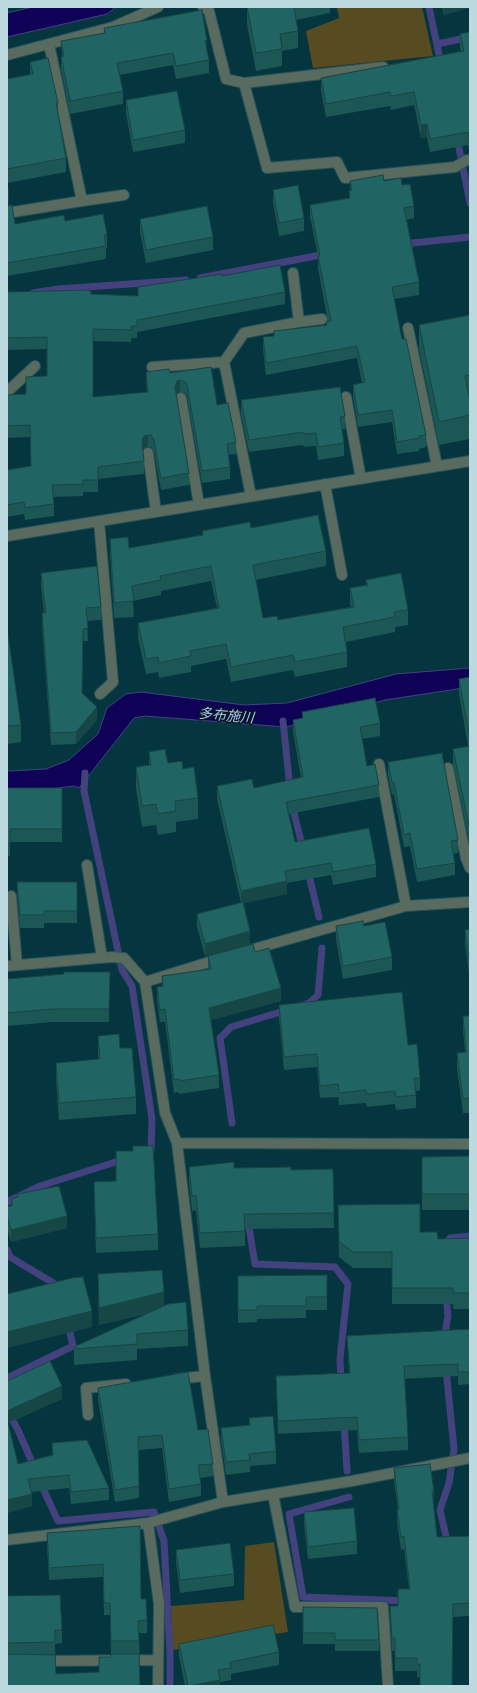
<!DOCTYPE html>
<html>
<head>
<meta charset="utf-8">
<style>
	body { margin:0 }
	#map { position:relative; width:477px; height:1693px; overflow:hidden; background:#05353e; font-family:"Crimson Pro",serif }
	canvas { display:block }
	.frame { position:absolute; inset:0; border:8px solid #bdd9e0; pointer-events:none }
</style>
</head>
<body>
<div id="map">
<canvas width="477" height="1693"></canvas>
<div class="frame"></div>
</div>
<script>
const c = document.querySelector('canvas').getContext('2d');
c.lineJoin = 'round';
function fill(path, color) {
  c.fillStyle = color;
  c.fill(path, 'evenodd');
}
function shape(rows) {
  const path = new Path2D();
  for (const r of rows) {
    path.moveTo(r[0], r[1]);
    for (let i = 2; i < r.length; i += 2) path.lineTo(r[i], r[i + 1]);
  }
  return path;
}
function strokePath(path, color, width, dash) {
  c.strokeStyle = color;
  c.lineWidth = width;
  c.lineCap = dash ? 'butt' : 'round';
  c.setLineDash(dash || []);
  c.stroke(path);
}
function drawText(font, color, halo, rows, align = 'center') {
  c.font = font + ' "Crimson Pro","Noto Sans JP",serif';
  c.lineWidth = 3;
  c.setLineDash([]);
  c.textBaseline = 'middle';
  c.strokeStyle = halo;
  c.fillStyle = color;
  for (const [text, x, y, turn = 0] of rows) {
    c.save();
    c.translate(x, y);
    c.rotate((+turn || 0) * Math.PI / 180);
    c.textAlign = isNaN(turn) ? turn : align;
    if (halo) c.strokeText(text, 0, 0);
    c.fillText(text, 0, 0);
    c.restore();
  }
}
fill(shape([
	[337,7,422,7,433,56,313,68,306,31,339,18],
	[274,1542,288,1632,173,1650,171,1606,244,1600,245,1546]
]), '#574b21');
const water = shape([
	[33,7,116,7,107,14,7,37,7,13,33,7],
	[470,668,470,687,385,700,286,727,145,716,134,718,79,788,74,786,18,793,7,793,7,770,11,771,46,769,69,760,98,734,107,708,126,694,141,692,244,705,287,703,396,674,470,668]
]);
fill(water, '#0f0155');
strokePath(water, '#43427f', 1);
strokePath(shape([
	[429,7,441,64],
	[437,44,470,37],
	[457,138,470,203],
	[403,244,470,237],
	[200,278,326,254],
	[33,293,58,289,186,280],
	[283,721,290,789],
	[85,773,84,791,122,970,132,986,152,1119,151,1151,146,1152],
	[292,805,303,849],
	[308,871,319,917],
	[303,1005,309,1003,318,995,322,948],
	[232,1123,220,1038,231,1027,287,1010],
	[7,1202,40,1186,125,1159],
	[248,1221,255,1264,335,1267,348,1284,340,1359,341,1382],
	[444,1246,450,1238,470,1236],
	[7,1250,10,1257,60,1287],
	[444,1339,448,1316,446,1295],
	[446,1369,454,1449,449,1483,440,1510,448,1545],
	[7,1378,73,1346,68,1324],
	[7,1411,18,1430,35,1469],
	[344,1422,347,1471],
	[40,1482,58,1521,154,1512,164,1541,170,1653,170,1686],
	[349,1497,289,1514,303,1597,407,1601]
]), '#43427f', 7);
const minor = shape([
	[203,7,209,11,226,79,244,83,267,168,337,162,345,178,455,167,467,160],
	[7,55,113,27,158,7],
	[244,83,383,67],
	[82,201,124,195],
	[7,213,82,201,49,44],
	[293,273,299,322],
	[408,328,437,466],
	[152,367,224,362],
	[7,392,35,366],
	[346,397,361,479],
	[181,398,199,505],
	[148,453,156,512],
	[325,484,342,575],
	[251,496,224,362,244,333,299,322,322,319],
	[99,521,113,682,100,694],
	[7,536,470,461],
	[379,764,406,906],
	[448,768,466,858,470,868],
	[87,865,102,958],
	[11,896,17,965],
	[243,952,406,906,470,902],
	[7,966,111,957,124,958,145,982,165,1113,177,1143,205,1376,223,1502],
	[145,982,222,958],
	[177,1143,470,1144],
	[176,1379,205,1376],
	[88,1415,86,1388,126,1384],
	[273,1494,295,1607,383,1607,388,1686],
	[148,1523,159,1604,158,1686],
	[7,1540,148,1523,223,1502,352,1481,470,1458],
	[42,1661,158,1660]
]);
strokePath(minor, '#26535b', 12);
strokePath(minor, '#596a5e', 10);
fill(shape([
	[247,7,330,7,330,13,296,20,298,31,298,48,282,51,282,66,256,71,247,24],
	[442,7,470,7,444,15],
	[104,28,207,52,209,60,209,73,176,79,173,65,120,75,123,91,123,104,70,114,61,69,61,57,62,57,61,41,104,33],
	[470,32,470,155,468,145,430,152,427,137,421,138,414,105,391,110,390,106,326,117,321,91,321,78,461,51,460,47,460,34],
	[30,62,58,103,58,113,66,158,66,172,7,183,7,79,30,75],
	[126,100,185,130,185,143,133,152,126,113],
	[350,181,384,181,402,185,414,206,414,218,407,220,419,282,419,295,394,299,402,339,426,435,426,447,419,449,419,451,397,454,392,422,358,427,353,397,353,385,362,383,357,358,266,375,263,350,263,337,274,336,274,331,326,325,326,322,328,322,318,268,318,256,310,217,310,205,349,198,349,191,350,191],
	[7,183,9,205,15,224,65,221,107,234,107,248,106,248,106,259,7,276],
	[273,190,304,218,304,231,279,236,273,202],
	[140,219,213,237,213,250,146,263,140,232],
	[222,276,285,292,285,304,137,332,137,338,131,338,131,342,93,341,93,397,147,392,146,384,146,372,170,373,211,367,217,405,236,442,236,454,228,455,230,467,230,479,202,483,187,397,186,394,180,392,177,393,176,395,189,473,189,485,161,490,154,452,151,447,148,447,144,448,143,451,144,461,144,474,98,479,98,492,83,492,83,496,53,497,54,504,54,516,25,520,24,514,7,517,7,470,31,466,30,437,7,438,7,395,26,394,26,377,47,376,47,349,7,350,7,292,138,296],
	[470,315,470,398,469,398,470,402,470,439,439,445,419,349,419,325],
	[241,400,345,416,345,429,342,429,344,443,344,456,318,460,316,446,304,447,303,445,249,452,241,413],
	[251,528,326,551,326,566,255,580,263,618,278,620,351,607,350,604,350,588,366,585,366,580,408,610,408,625,395,627,395,632,346,642,347,652,347,667,295,677,293,670,231,682,226,659,191,666,191,672,159,678,158,672,146,674,138,638,138,623,217,608,211,581,161,591,161,595,133,601,134,617,114,618,110,554,110,539,129,548,202,535,202,531],
	[41,573,101,607,101,620,87,621,88,641,83,641,82,693,97,720,76,744,51,745,42,626,42,613,44,613,41,586],
	[7,627,21,725,21,742,7,744],
	[470,677,470,845,453,764,453,749,468,746,459,694,459,679],
	[302,712,380,723,380,736,362,739,367,766,379,785,379,797,289,814,295,842,376,864,376,877,333,885,331,875,287,883,287,894,243,903,250,944,205,956,197,927,197,914,241,903,217,799,217,786,254,788,301,778,293,732,293,720,302,718],
	[149,752,168,763,183,769,198,798,198,819,176,822,176,832,158,835,156,825,142,827,136,788,136,767,149,765],
	[388,762,458,840,458,853,453,854,455,863,455,875,417,882,410,846,404,847,394,794,392,795,388,775],
	[7,788,62,788,62,842,10,842,10,856,7,856],
	[17,882,77,882,77,923,44,923,44,928,20,928,17,895],
	[336,926,364,926,392,957,392,970,343,979,336,939],
	[470,929,470,982,465,944,465,930],
	[255,952,281,1001,211,1020,219,1075,219,1088,179,1094,179,1092,174,1093,165,1022,160,1022,157,999,157,987,162,986,162,976,208,970,208,956],
	[110,972,109,1022,52,1022,7,1026,7,979],
	[279,1005,408,1045,420,1078,420,1090,416,1091,416,1108,396,1110,395,1104,367,1107,366,1103,339,1105,338,1097,320,1098,317,1067,284,1070,279,1018],
	[463,1016,470,1016,470,1113,463,1113,457,1068,457,1053,465,1052,463,1031],
	[98,1036,136,1097,136,1114,59,1120,56,1080,56,1063,98,1059],
	[470,1156,470,1210,422,1210,422,1157],
	[189,1167,291,1170,333,1169,334,1228,245,1229,245,1246,200,1248,196,1210,192,1211,189,1182],
	[94,1182,158,1234,158,1250,96,1253,94,1198],
	[17,1194,67,1228,11,1242,7,1228,7,1207,11,1206,11,1199,17,1198],
	[338,1205,420,1232,438,1239,470,1238,470,1309,453,1309,453,1304,392,1304,392,1268,353,1268,339,1257],
	[98,1274,164,1306,188,1330,188,1346,137,1349,137,1360,74,1365,74,1347,145,1314,99,1325,98,1292],
	[327,1275,327,1310,306,1310,306,1318,257,1319,257,1322,238,1323,238,1276],
	[470,1329,470,1384,458,1385,458,1376,404,1379,408,1437,408,1450,359,1453,357,1430,278,1434,276,1376,349,1373,347,1336],
	[7,1381,62,1399,8,1423,18,1464,52,1455,52,1443,109,1488,109,1500,71,1504,69,1488,31,1492,32,1506,7,1513],
	[98,1388,198,1430,213,1464,213,1476,200,1478,201,1484,201,1496,169,1502,162,1448,139,1450,139,1498,115,1502,98,1400],
	[249,1418,276,1451,276,1464,250,1466,250,1472,226,1475,221,1440,221,1428,249,1425],
	[394,1468,434,1491,433,1504,437,1537,470,1536,470,1616,453,1617,420,1677,417,1677,417,1671,395,1671,395,1651,392,1651,390,1619,390,1606,398,1606,409,1589,404,1549,401,1550,397,1522,398,1509,394,1481],
	[304,1512,357,1541,357,1554,308,1559,304,1525],
	[140,1526,141,1599,147,1620,147,1633,139,1633,140,1686,7,1686,7,1596,62,1630,62,1643,55,1644,56,1674,99,1672,99,1657,111,1657,110,1615,104,1615,103,1577,49,1580,47,1546,47,1533],
	[176,1550,234,1574,234,1586,180,1593,176,1562],
	[303,1607,379,1640,379,1651,335,1651,335,1644,303,1644],
	[179,1644,279,1652,279,1665,231,1674,231,1680,220,1682,220,1686,185,1686,179,1656]
]), '#1c5655');
fill(shape([
	[444,7,470,7,470,8,444,15],
	[207,40,207,53,205,41],
	[427,124,427,137,421,138,421,125],
	[7,193,9,193,9,206,7,207],
	[180,380,180,392,177,393,175,399,175,387,177,381],
	[148,435,148,447,144,448,142,453,142,441,144,436],
	[97,707,97,720,76,744,76,732],
	[287,881,287,894,241,904,241,891],
	[250,931,250,944,205,956,205,944],
	[281,988,281,1001,209,1021,209,1008],
	[67,1216,67,1228,11,1242,11,1230],
	[164,1292,164,1310,99,1325,99,1308],
	[92,1311,92,1327,7,1348,7,1332],
	[62,1386,62,1399,7,1423,7,1411],
	[32,1494,32,1506,7,1513,7,1500],
	[8,1642,8,1656,7,1656,7,1643],
	[220,1680,220,1686,190,1686]
]), '#164645');
const building = shape([
	[247,7,294,7,298,31,280,34,282,49,256,53,247,7],
	[202,10,207,40,205,41,209,60,176,66,173,53,117,63,123,91,70,101,61,57,64,56,61,41,105,33,104,28,202,10],
	[470,32,470,142,468,132,430,139,427,124,421,125,414,92,391,96,390,92,326,104,321,78,464,51,460,34,470,32],
	[48,58,58,103,56,103,66,158,7,169,7,79,33,74,30,62,48,58],
	[177,91,185,130,133,140,126,100,177,91],
	[383,175,384,181,401,178,402,185,410,184,414,206,404,208,419,282,392,287,402,339,406,339,426,435,419,436,419,438,397,442,392,410,358,415,353,385,365,382,357,346,266,363,263,337,274,336,274,331,327,325,326,322,331,321,318,256,320,256,310,205,350,198,349,191,352,190,350,181,383,175],
	[7,183,9,193,7,193,7,183],
	[298,185,304,218,279,223,273,190,298,185],
	[12,205,15,224,64,215,65,221,103,214,107,234,104,235,106,246,7,263,7,206,12,205],
	[207,206,213,237,146,250,140,219,207,206],
	[280,265,285,292,137,320,137,326,131,326,131,330,93,329,93,397,148,392,146,372,169,369,170,373,211,367,217,405,228,403,236,442,227,444,230,467,202,471,187,385,186,382,180,380,177,381,175,387,189,473,161,478,154,440,151,435,148,435,144,436,142,441,144,461,98,467,98,480,83,480,83,484,52,485,54,504,25,508,24,502,7,505,7,470,31,466,30,425,7,426,7,395,26,394,26,377,47,376,47,337,7,338,7,292,90,290,91,294,138,296,138,287,222,274,222,276,280,265],
	[470,315,470,375,465,376,470,402,470,415,439,422,419,325,470,315],
	[340,387,345,416,340,417,344,443,318,447,316,433,304,434,303,432,249,440,241,400,340,387],
	[318,515,326,551,253,565,263,618,277,616,278,620,354,607,350,588,368,585,366,580,401,573,408,610,394,612,395,617,343,627,347,652,295,662,293,655,231,667,226,644,190,651,191,656,159,663,158,657,146,659,138,623,219,608,211,566,160,576,161,580,132,586,134,601,114,603,110,539,128,537,129,548,203,535,202,531,250,522,251,528,318,515],
	[97,566,101,607,86,608,88,628,83,629,82,693,97,707,76,732,51,733,42,613,46,613,41,573,97,566],
	[7,627,21,725,7,726,7,627],
	[470,677,470,740,459,679,470,677],
	[375,698,380,723,360,727,367,766,375,764,379,785,286,802,295,842,369,828,376,864,333,872,331,863,285,871,287,881,241,891,217,786,252,779,254,788,303,777,293,720,303,718,302,712,375,698],
	[470,746,470,830,453,749,470,746],
	[165,749,168,763,182,761,183,769,194,767,198,798,175,801,176,811,158,814,156,804,142,806,136,767,151,765,149,752,165,749],
	[442,753,458,840,451,841,455,863,417,869,410,833,404,835,394,782,392,782,388,762,442,753],
	[7,788,62,788,62,829,10,829,10,844,7,844,7,788],
	[17,882,77,882,77,911,44,911,44,915,20,915,17,882],
	[243,902,250,931,205,944,197,914,243,902],
	[363,921,364,926,385,922,392,957,343,966,336,926,363,921],
	[470,929,470,967,465,930,470,929],
	[253,944,255,952,269,948,281,988,209,1008,219,1075,179,1081,179,1079,174,1080,165,1009,160,1010,157,987,163,986,162,976,211,969,208,956,253,944],
	[64,972,110,972,109,1009,52,1009,7,1013,7,979,64,974,64,972],
	[402,992,408,1045,417,1044,420,1078,414,1078,416,1095,396,1097,395,1091,367,1094,366,1090,339,1093,338,1084,320,1086,317,1054,284,1057,279,1005,402,992],
	[463,1016,470,1016,470,1098,463,1099,457,1053,466,1052,463,1016],
	[119,1034,120,1048,132,1048,136,1097,59,1103,56,1063,100,1059,98,1036,119,1034],
	[133,1146,153,1146,158,1234,96,1238,94,1182,116,1181,116,1151,133,1151,133,1146],
	[470,1156,470,1194,422,1194,422,1157,470,1156],
	[234,1162,234,1168,291,1167,291,1170,333,1169,334,1213,244,1214,245,1231,200,1233,196,1195,192,1196,189,1167,234,1162],
	[59,1186,67,1216,11,1230,7,1215,7,1207,13,1205,11,1199,18,1197,17,1194,59,1186],
	[420,1204,420,1232,437,1232,438,1239,470,1238,470,1293,453,1293,453,1288,392,1288,392,1252,353,1252,339,1241,338,1205,420,1204],
	[162,1270,164,1292,99,1308,98,1274,162,1270],
	[327,1275,327,1297,306,1297,306,1306,257,1306,257,1310,238,1310,238,1276,327,1275],
	[83,1277,92,1311,7,1332,7,1294,72,1278,83,1277],
	[186,1302,188,1330,137,1334,137,1344,74,1349,74,1347,168,1304,186,1302],
	[470,1329,470,1372,458,1372,458,1364,404,1366,408,1437,359,1440,357,1417,278,1421,276,1376,350,1373,347,1336,470,1329],
	[50,1361,62,1386,7,1411,7,1381,50,1361],
	[188,1372,198,1430,208,1429,213,1464,198,1465,201,1484,169,1489,162,1435,138,1437,139,1486,115,1490,98,1388,188,1372],
	[273,1416,276,1451,249,1454,250,1460,226,1462,221,1428,250,1425,249,1418,273,1416],
	[7,1418,18,1464,53,1455,52,1443,87,1440,109,1488,71,1492,69,1475,28,1479,32,1494,7,1500,7,1418],
	[430,1464,434,1491,432,1491,437,1537,470,1536,470,1603,453,1604,452,1686,420,1686,420,1664,417,1664,417,1658,395,1658,395,1638,392,1638,390,1606,398,1606,398,1589,410,1589,404,1536,401,1537,397,1509,399,1509,394,1468,430,1464],
	[354,1508,357,1541,308,1547,304,1512,354,1508],
	[140,1526,141,1599,146,1599,147,1620,138,1621,139,1641,111,1641,110,1603,104,1603,103,1564,49,1568,47,1533,140,1526],
	[230,1543,234,1574,180,1580,176,1550,230,1543],
	[60,1595,62,1630,55,1630,55,1642,7,1643,7,1596,60,1595],
	[303,1607,377,1608,379,1640,335,1640,335,1633,303,1633,303,1607],
	[273,1625,279,1652,230,1662,231,1668,218,1670,220,1680,188,1686,179,1644,273,1625],
	[7,1654,55,1655,56,1674,99,1672,99,1657,111,1657,111,1654,139,1654,140,1686,7,1686,7,1654]
]);
fill(building, '#206463');
strokePath(building, '#164645', 1);
drawText('italic 14px', '#b4c1f7', '#031b20', [
	["多布施川",226,716,5]
]);
</script>
</body>
</html>
